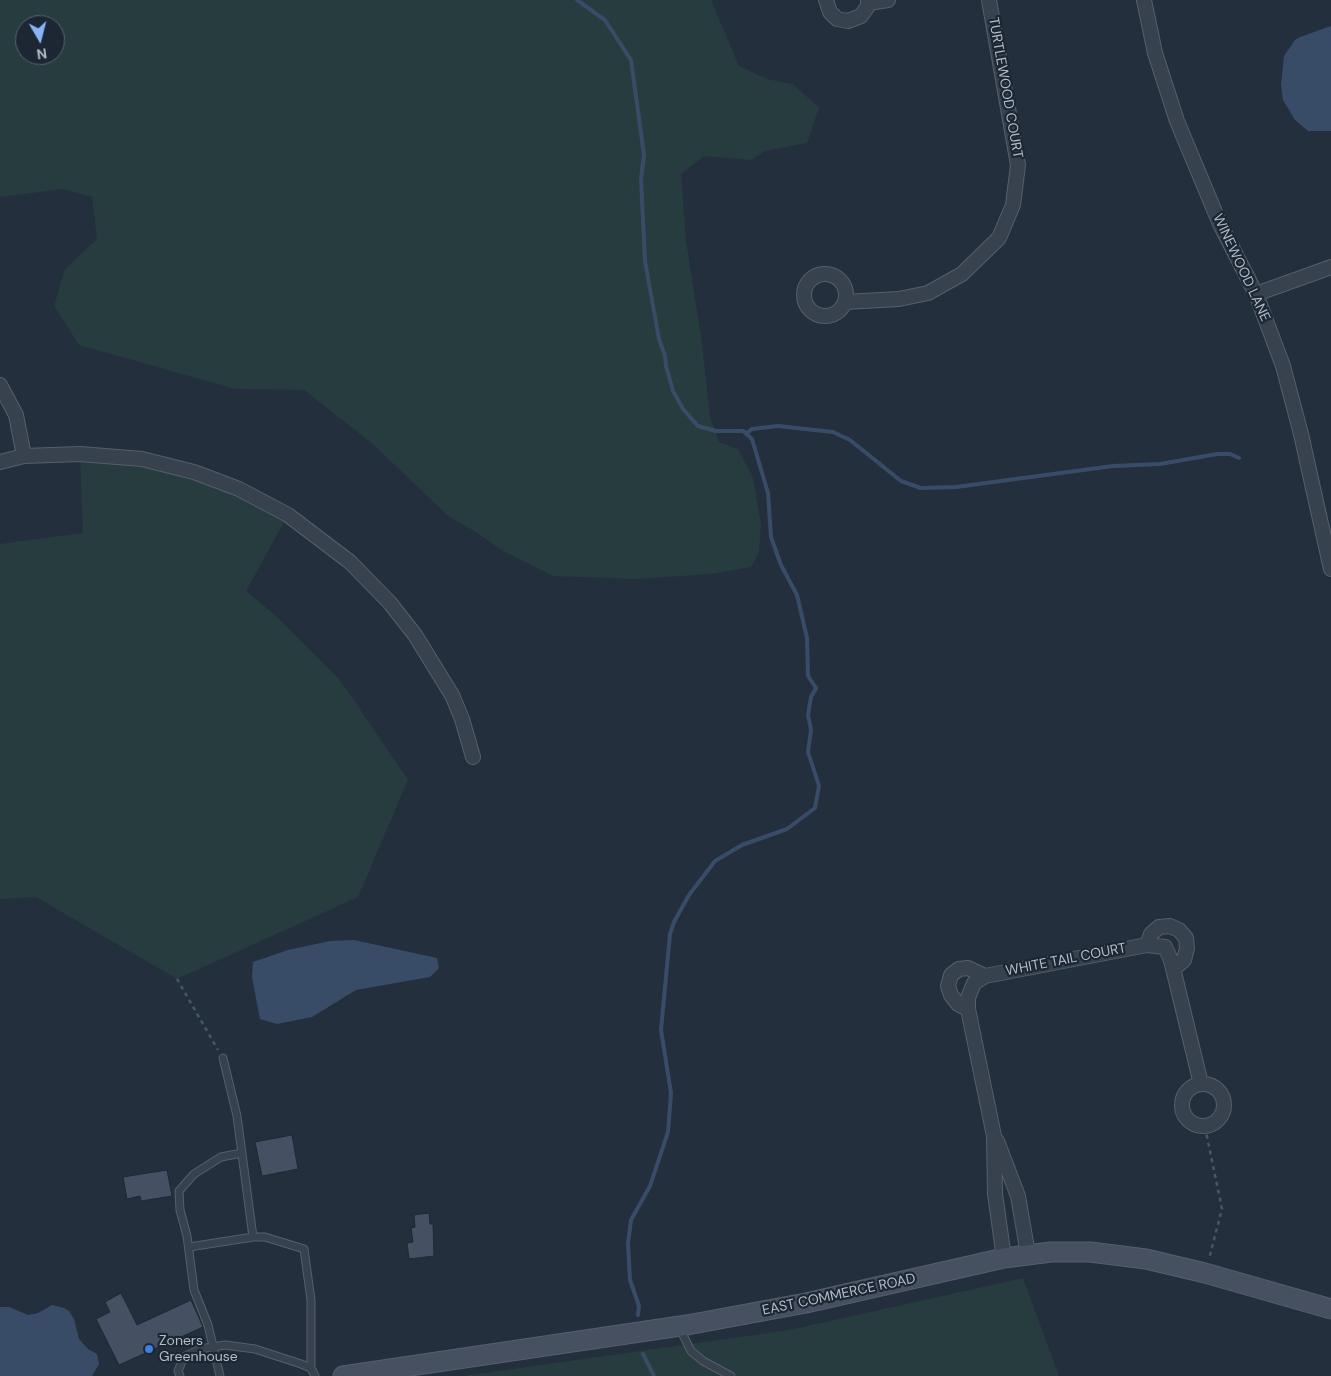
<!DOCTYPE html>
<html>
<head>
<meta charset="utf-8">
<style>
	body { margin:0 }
	#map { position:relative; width:1331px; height:1376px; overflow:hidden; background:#242f3e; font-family:"DM Sans",sans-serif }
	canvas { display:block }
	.north { position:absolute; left:15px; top:15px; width:50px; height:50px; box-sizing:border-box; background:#1d2633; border:1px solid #59626f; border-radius:50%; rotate:172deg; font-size:14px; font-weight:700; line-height:20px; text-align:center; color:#b4bcc9 }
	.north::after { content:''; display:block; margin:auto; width:18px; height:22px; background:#8ab4f8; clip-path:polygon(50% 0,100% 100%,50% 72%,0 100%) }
</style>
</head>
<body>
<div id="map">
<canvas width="1331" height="1376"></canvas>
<div class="north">N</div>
</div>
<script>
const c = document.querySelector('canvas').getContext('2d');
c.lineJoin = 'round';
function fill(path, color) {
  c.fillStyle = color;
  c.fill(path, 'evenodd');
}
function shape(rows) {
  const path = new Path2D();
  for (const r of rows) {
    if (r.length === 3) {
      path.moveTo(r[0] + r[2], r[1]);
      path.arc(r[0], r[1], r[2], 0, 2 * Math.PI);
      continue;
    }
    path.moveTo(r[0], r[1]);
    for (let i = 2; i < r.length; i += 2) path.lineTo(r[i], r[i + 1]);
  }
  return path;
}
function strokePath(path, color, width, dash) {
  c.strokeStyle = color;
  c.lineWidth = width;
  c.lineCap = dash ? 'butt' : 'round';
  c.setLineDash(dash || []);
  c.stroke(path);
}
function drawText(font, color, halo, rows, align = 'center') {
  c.font = font + ' "DM Sans",sans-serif';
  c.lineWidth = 4.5;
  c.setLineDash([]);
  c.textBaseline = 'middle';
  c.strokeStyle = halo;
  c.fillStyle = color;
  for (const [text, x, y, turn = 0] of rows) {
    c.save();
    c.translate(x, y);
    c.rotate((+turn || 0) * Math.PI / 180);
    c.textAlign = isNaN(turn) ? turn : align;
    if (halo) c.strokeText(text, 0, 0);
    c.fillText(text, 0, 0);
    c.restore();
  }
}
fill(shape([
	[0,0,711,0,739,66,767,79,793,84,819,108,807,143,765,151,751,160,704,156,681,174,686,241,702,343,710,417,719,442,738,449,753,478,761,524,759,552,751,567,711,574,636,579,553,576,503,551,476,532,448,516,374,445,304,390,235,389,79,345,54,306,65,269,97,239,92,197,63,189,0,197],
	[25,25,55,25,55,55,25,55],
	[80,454,194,472,288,515,246,591,275,615,340,680,408,780,358,897,177,979,36,897,0,899,0,544,83,533],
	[1023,1278,1059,1376,463,1376,789,1330]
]), '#263c3f');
fill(shape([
	[1331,26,1331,131,1308,131,1295,120,1283,100,1281,85,1284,56,1295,40,1300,37],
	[354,940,437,958,439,968,430,977,356,990,312,1017,277,1024,260,1019,252,977,253,962,288,950,330,941],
	[52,1305,64,1308,69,1311,74,1319,79,1339,88,1349,97,1354,99,1364,92,1376,0,1376,0,1307,9,1307,28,1315,38,1313]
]), '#394c67');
strokePath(shape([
	[577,0,605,20,631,60,644,155,641,179,645,261,659,339,665,356,666,366,673,391,683,409,698,426,716,431,743,431,752,439,768,493,771,537,781,565,797,595,807,638,808,676,816,688,811,697,808,715,811,730,808,752,819,786,815,808,787,829,742,845,715,861,689,895,674,922,670,934,661,1030,671,1093,668,1132,650,1186,631,1220,628,1243,630,1280,639,1306,638,1315],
	[747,433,752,429,778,426,833,432,850,440,901,481,921,488,956,487,1113,466,1160,464,1217,454,1230,454,1239,458],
	[643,1354,654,1376]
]), '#394c67', 4);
const building = shape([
	[292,1135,298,1169,262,1176,255,1142,292,1135],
	[167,1170,172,1196,141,1201,140,1196,127,1199,123,1177,167,1170],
	[429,1213,430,1224,433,1224,434,1256,409,1259,407,1243,413,1242,411,1228,415,1227,414,1215,429,1213],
	[121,1293,137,1325,191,1300,203,1327,119,1365,96,1319,110,1312,105,1302,121,1293]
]);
fill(building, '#455162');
strokePath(building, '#1f2835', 1);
const lane = shape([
	[223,1058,237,1116,253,1237],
	[189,1247,253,1237,265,1237,304,1249,311,1300,311,1368],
	[679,1327,691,1351,703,1361,731,1376],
	[180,1376,178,1371,184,1357,200,1349,225,1345,255,1349,301,1364,311,1368,315,1376],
	[220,1376,208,1325,194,1290,187,1236,180,1210,179,1191,194,1174,221,1157,242,1153]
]);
const street = shape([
	[826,0,830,12,837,19,848,21,861,16,868,6,868,0],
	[1144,0,1155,53,1177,121,1220,224,1256,294,1283,366,1301,434,1331,569],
	[868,3,888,0],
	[825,295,21],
	[1256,294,1331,267],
	[845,302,899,299,928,293,962,274,999,238,1013,205,1018,165,989,0],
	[0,385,16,415,24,456],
	[0,462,24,456,80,454,142,459,194,472,239,489,288,515,350,562,390,603,415,635,452,695,462,719,473,757],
	[1147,945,1151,934,1159,927,1170,926,1179,930,1186,938,1187,948,1184,960,1173,969],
	[968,1009,958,1004,951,995,948,986,951,975,959,969,968,968,985,976],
	[1203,1105,21],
	[997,1141,1018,1196,1028,1254],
	[1004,1258,995,1194,994,1136,968,1009,968,998,974,983,985,976,1147,945,1165,947,1171,960,1201,1084]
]);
const secondary = shape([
	[343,1376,687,1325,806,1303,1004,1258,1051,1252,1090,1252,1146,1259,1205,1273,1331,1309]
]);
strokePath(lane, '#565f6c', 9);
strokePath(street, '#565f6c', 16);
strokePath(secondary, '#565f6c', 21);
strokePath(shape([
	[177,979,218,1050],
	[1205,1127,1222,1209,1209,1259]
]), '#44595c', 2.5, [4, 4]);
strokePath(lane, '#38414e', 7);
strokePath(street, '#38414e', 14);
strokePath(secondary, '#465061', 19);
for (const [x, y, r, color] of [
	[149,1349,5,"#3f7fe0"]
]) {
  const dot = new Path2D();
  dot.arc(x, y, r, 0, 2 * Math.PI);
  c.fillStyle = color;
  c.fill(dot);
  strokePath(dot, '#1d2633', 2);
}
drawText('14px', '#b4bcc9', '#1d2633', [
	["TURTLEWOOD COURT",1005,88,80],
	["WINEWOOD LANE",1241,268,65],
	["WHITE TAIL COURT",1066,960,-11],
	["EAST COMMERCE ROAD",839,1295,-12]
]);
drawText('14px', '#b4bcc9', '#1d2633', [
	["Zoners",159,1341],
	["Greenhouse",159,1357]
], 'left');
</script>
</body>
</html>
